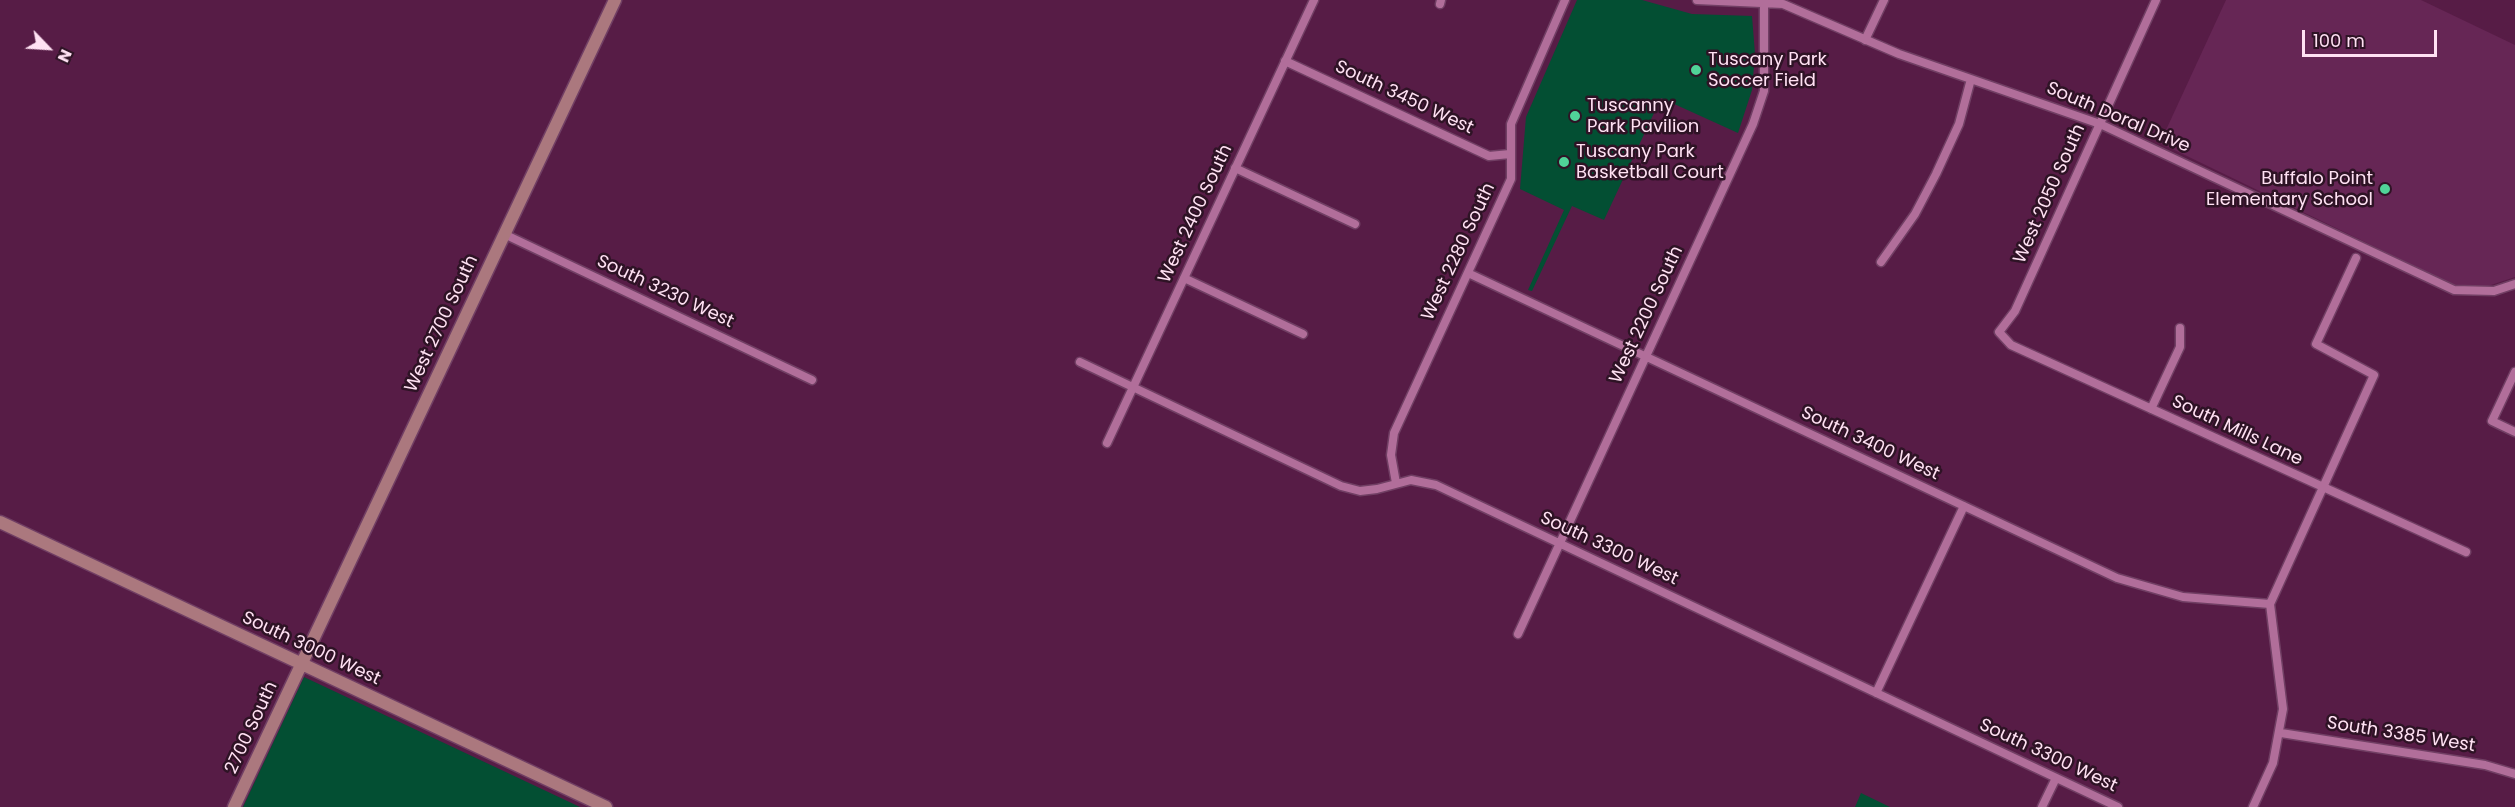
<!DOCTYPE html>
<html>
<head>
<meta charset="utf-8">
<style>
	body { margin:0 }
	#map { position:relative; width:2515px; height:807px; overflow:hidden; background:#571c46; font-family:Poppins,sans-serif }
	canvas { display:block }
	.north { position:absolute; left:18px; top:18px; width:60px; height:60px; -webkit-text-stroke:4px #2e1325; paint-order:stroke; rotate:115deg; font-size:16px; font-weight:700; line-height:24px; text-align:center; color:#ffe1f3 }
	.north::after { content:''; display:block; margin:auto; width:21px; height:27px; background:#ffe1f3; clip-path:polygon(50% 0,100% 100%,50% 72%,0 100%) }
	.scale { position:absolute; left:2302px; top:30px; width:135px; height:27px; box-sizing:border-box; border:3px solid #ffe1f3; border-top:0; padding-left:8px; font-size:18px; line-height:21px; white-space:nowrap; color:#ffe1f3; -webkit-text-stroke:4px #2e1325; paint-order:stroke }
</style>
</head>
<body>
<div id="map">
<canvas width="2515" height="807"></canvas>
<div class="north">N</div>
<div class="scale">100 m</div>
</div>
<script>
const c = document.querySelector('canvas').getContext('2d');
c.lineJoin = 'round';
function fill(path, color) {
  c.fillStyle = color;
  c.fill(path, 'evenodd');
}
function shape(rows) {
  const path = new Path2D();
  for (const r of rows) {
    path.moveTo(r[0], r[1]);
    for (let i = 2; i < r.length; i += 2) path.lineTo(r[i], r[i + 1]);
  }
  return path;
}
function strokePath(path, color, width, dash) {
  c.strokeStyle = color;
  c.lineWidth = width;
  c.lineCap = dash ? 'butt' : 'round';
  c.setLineDash(dash || []);
  c.stroke(path);
}
function drawText(font, color, halo, rows, align = 'center') {
  c.font = font + ' Poppins,sans-serif';
  c.lineWidth = 5;
  c.setLineDash([]);
  c.textBaseline = 'middle';
  c.strokeStyle = halo;
  c.fillStyle = color;
  for (const [text, x, y, turn = 0] of rows) {
    c.save();
    c.translate(x, y);
    c.rotate((+turn || 0) * Math.PI / 180);
    c.textAlign = isNaN(turn) ? turn : align;
    if (halo) c.strokeText(text, 0, 0);
    c.fillText(text, 0, 0);
    c.restore();
  }
}
fill(shape([
	[2226,0,2421,0,2515,45,2515,277,2485,287,2454,285,2160,143]
]), '#662655');
fill(shape([
	[1577,0,1642,0,1692,14,1752,16,1755,54,1752,90,1738,133,1661,98,1604,220,1572,206,1532,291,1528,290,1564,210,1520,189,1526,117],
	[304,677,580,807,243,807],
	[1861,793,1890,807,1855,807]
]), '#034f33');
const street = shape([
	[1697,0,1783,4,1899,54,2100,124,2454,290,2494,291,2515,284],
	[2156,0,2015,311,1999,332,2011,345,2466,552],
	[1440,4,1441,0],
	[1865,40,1884,0],
	[1285,61,1489,156,1510,154],
	[1235,168,1355,224],
	[504,234,812,380],
	[1881,262,1915,214,1936,174,1959,124,1971,79],
	[1468,273,2117,578,2183,597,2270,604],
	[1184,278,1303,334],
	[1080,362,1341,486,1360,491,1377,489,1411,480,1436,485,2118,807],
	[2515,372,2492,421,2515,432],
	[2151,409,2180,347,2180,328],
	[1107,443,1314,0],
	[1396,483,1391,455,1394,433,1511,179,1511,124,1565,0],
	[1518,634,1753,124,1764,91,1764,0],
	[1876,693,1964,506],
	[2281,733,2485,765,2515,774],
	[2042,807,2056,778],
	[2253,807,2273,763,2283,709,2270,604,2374,375,2316,344,2356,258]
]);
const secondary = shape([
	[0,522,606,807],
	[234,807,615,0]
]);
strokePath(street, '#713f64', 11);
strokePath(secondary, '#713f64', 15);
strokePath(street, '#b16e9a', 8);
strokePath(secondary, '#ab787e', 12);
for (const [x, y, r, color] of [
	[1696,70,6,"#50d398"],
	[1575,116,6,"#50d398"],
	[1564,162,6,"#50d398"],
	[2385,189,6,"#50d398"]
]) {
  const dot = new Path2D();
  dot.arc(x, y, r, 0, 2 * Math.PI);
  c.fillStyle = color;
  c.fill(dot);
  strokePath(dot, '#2e1325', 2);
}
drawText('18px', '#ffe1f3', '#2e1325', [
	["Tuscany Park",1708,60],
	["Soccer Field",1708,81],
	["Tuscanny",1587,106],
	["Park Pavilion",1587,127],
	["Tuscany Park",1576,152],
	["Basketball Court",1576,173],
	["Buffalo Point",2373,179,"right"],
	["Elementary School",2373,200,"right"]
], 'left');
drawText('18px', '#ffe1f3', '#2e1325', [
	["South 3450 West",1404,98,25],
	["South Doral Drive",2118,118,23],
	["West 2050 South",2050,194,-66],
	["West 2400 South",1196,214,-65],
	["West 2280 South",1459,252,-65],
	["South 3230 West",665,292,25],
	["West 2200 South",1647,315,-65],
	["West 2700 South",442,324,-65],
	["South Mills Lane",2237,431,25],
	["South 3400 West",1870,444,25],
	["South 3300 West",1609,549,25],
	["South 3000 West",311,649,25],
	["2700 South",252,728,-65],
	["South 3385 West",2401,735,9],
	["South 3300 West",2048,756,25]
]);
</script>
</body>
</html>
